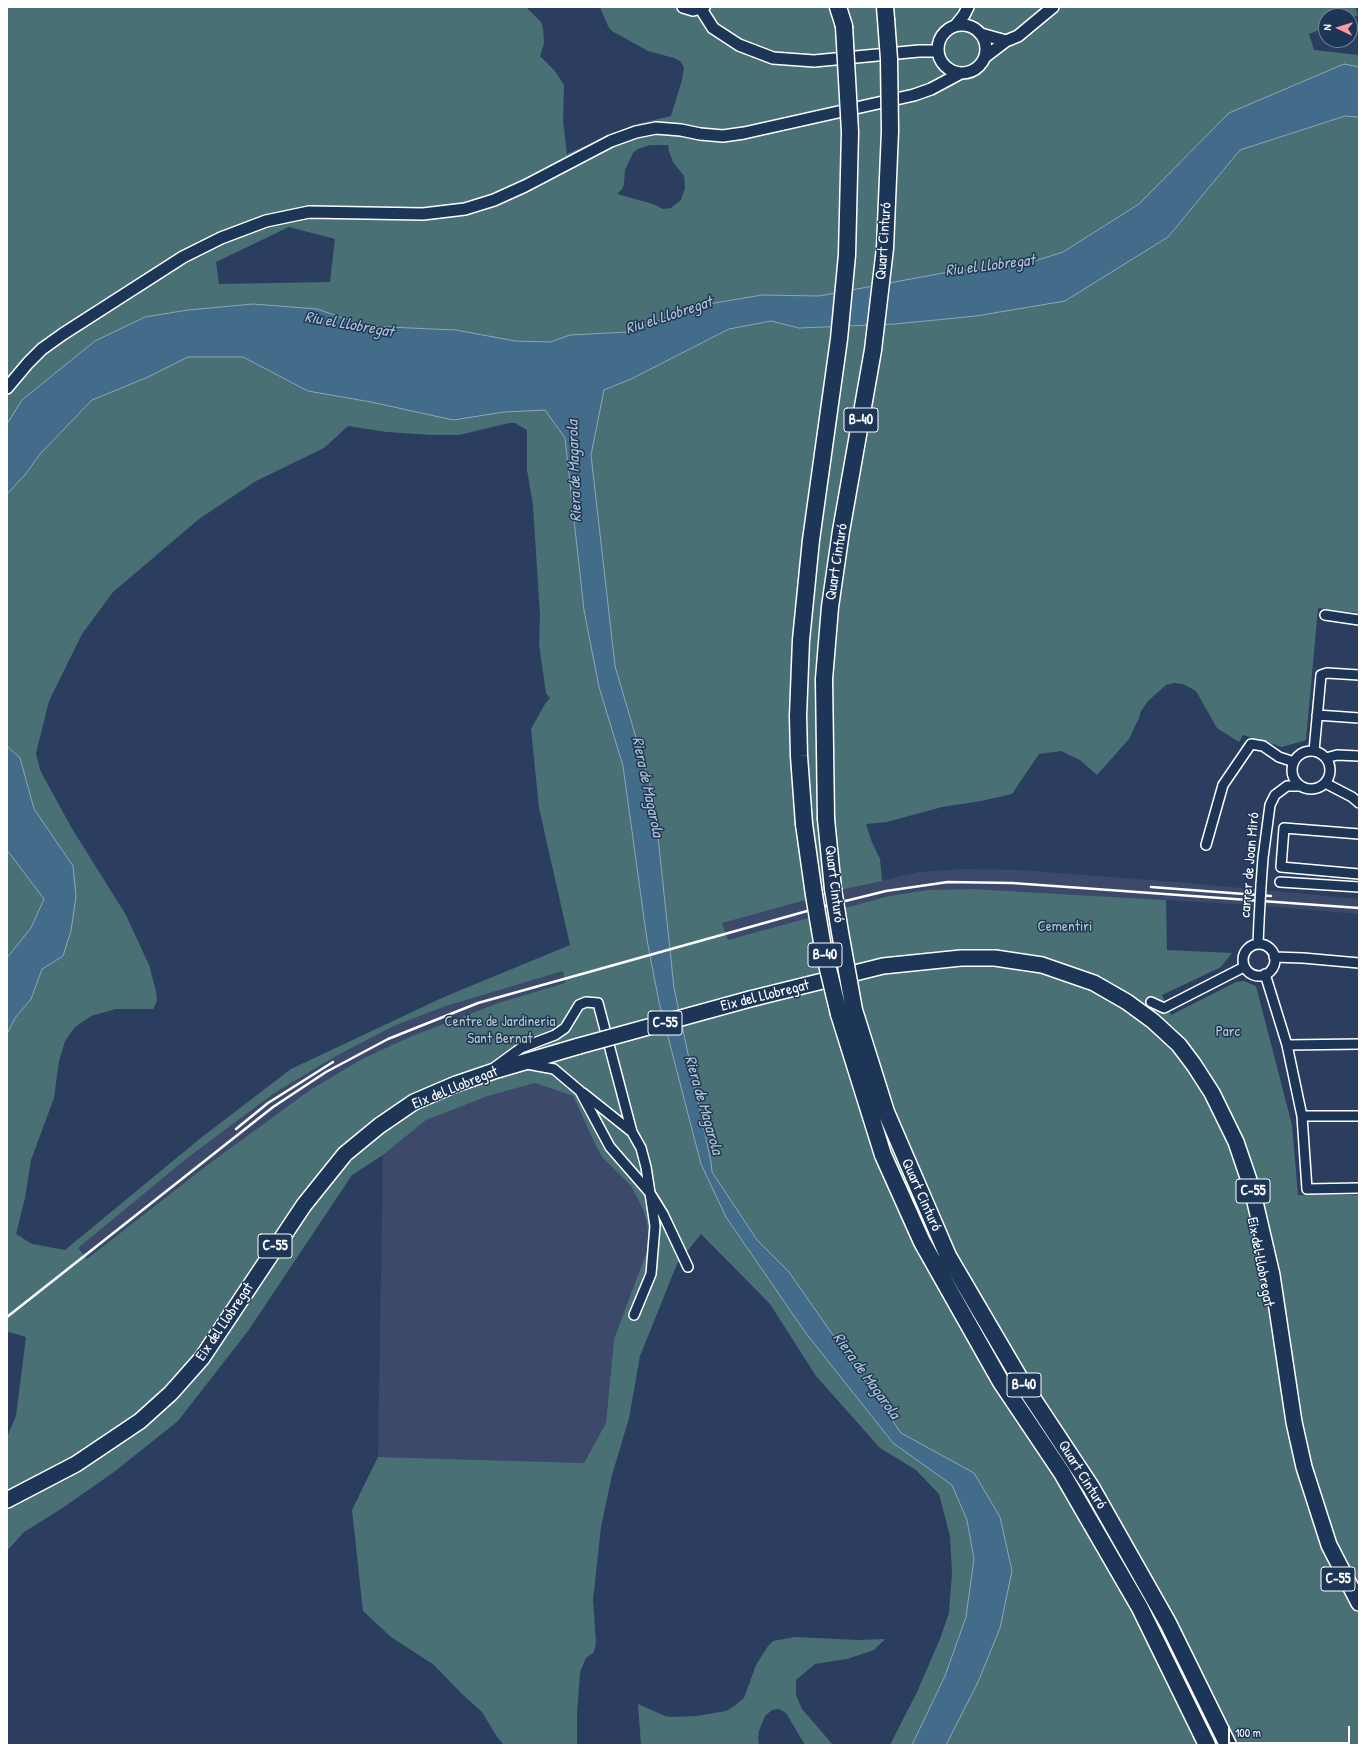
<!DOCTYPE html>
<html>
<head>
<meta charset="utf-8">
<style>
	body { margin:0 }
	#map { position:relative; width:1366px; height:1752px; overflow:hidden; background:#2b3e60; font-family:"Patrick Hand",sans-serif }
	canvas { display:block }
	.frame { position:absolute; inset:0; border:8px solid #fff; pointer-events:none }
	.north { position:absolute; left:1318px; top:8px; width:40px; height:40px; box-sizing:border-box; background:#1d3557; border:1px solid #77869a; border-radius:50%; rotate:274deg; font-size:11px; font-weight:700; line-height:16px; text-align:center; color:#fff }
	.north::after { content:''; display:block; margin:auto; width:14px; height:18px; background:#ff9aa2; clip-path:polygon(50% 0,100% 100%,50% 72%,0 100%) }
	.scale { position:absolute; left:1228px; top:1726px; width:122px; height:18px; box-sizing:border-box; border:2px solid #fff; border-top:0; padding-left:5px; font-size:12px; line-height:14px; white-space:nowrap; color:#fff; -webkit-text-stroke:3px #1d3557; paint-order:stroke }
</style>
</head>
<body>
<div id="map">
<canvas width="1366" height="1752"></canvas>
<div class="frame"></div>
<div class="north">N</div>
<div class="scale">100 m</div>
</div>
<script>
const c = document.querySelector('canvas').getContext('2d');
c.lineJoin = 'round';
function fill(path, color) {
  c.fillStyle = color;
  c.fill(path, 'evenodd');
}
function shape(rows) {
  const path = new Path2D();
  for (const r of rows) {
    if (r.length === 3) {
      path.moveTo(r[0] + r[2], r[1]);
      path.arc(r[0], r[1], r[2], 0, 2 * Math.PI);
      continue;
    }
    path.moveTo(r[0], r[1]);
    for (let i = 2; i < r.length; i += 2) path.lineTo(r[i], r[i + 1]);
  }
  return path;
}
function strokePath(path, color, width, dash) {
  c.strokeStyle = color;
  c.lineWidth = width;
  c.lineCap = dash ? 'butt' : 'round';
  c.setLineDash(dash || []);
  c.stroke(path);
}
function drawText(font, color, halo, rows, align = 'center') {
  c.font = font + ' "Patrick Hand",sans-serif';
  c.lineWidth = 3;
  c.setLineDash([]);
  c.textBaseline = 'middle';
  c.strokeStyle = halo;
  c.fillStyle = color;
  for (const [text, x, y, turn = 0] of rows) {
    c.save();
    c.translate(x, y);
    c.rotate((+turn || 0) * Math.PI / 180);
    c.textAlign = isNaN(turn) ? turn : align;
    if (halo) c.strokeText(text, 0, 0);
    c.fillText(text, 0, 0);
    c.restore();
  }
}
fill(shape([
	[964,869,1020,870,1188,883,1359,899,1359,914,1251,905,972,889,927,890,889,896,727,941,722,922,849,888,919,872],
	[563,971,565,983,498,1003,412,1036,362,1059,310,1090,206,1166,87,1259,77,1248,186,1159,273,1094,336,1056,396,1025,446,1006],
	[535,1083,573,1096,596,1146,602,1157,631,1186,643,1209,647,1223,648,1234,647,1251,614,1339,606,1423,584,1463,378,1457,383,1155,426,1120,488,1096]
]), '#3c496b');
fill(shape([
	[7,7,526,7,541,22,543,28,544,43,540,56,555,71,564,85,563,121,567,154,633,125,671,116,682,80,684,67,680,61,674,58,648,51,612,31,608,26,600,7,1355,7,1358,15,1350,18,1350,16,1326,16,1326,27,1309,34,1314,50,1359,55,1359,67,1344,64,1230,113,1139,204,1063,252,1019,266,954,271,819,296,762,295,697,306,628,332,570,335,550,342,515,341,456,330,365,326,317,309,253,304,188,310,145,317,95,341,22,400,7,424],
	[650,145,668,145,669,151,673,162,684,176,685,188,681,200,671,208,663,209,653,204,617,194,622,189,624,184,625,170,633,153,638,149],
	[289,227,335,239,330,282,219,284,216,262],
	[1345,116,1359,117,1359,613,1318,608,1306,740,1282,747,1243,735,1239,742,1217,728,1196,691,1183,684,1174,683,1166,685,1148,701,1141,711,1139,718,1129,739,1097,775,1080,760,1061,751,1039,754,1012,794,981,801,942,807,887,822,866,824,871,840,880,859,882,881,849,888,722,923,728,940,889,896,927,890,972,889,1166,900,1167,950,1232,953,1221,967,1162,995,1171,1015,1236,982,1244,981,1256,986,1292,1125,1298,1195,1359,1195,1359,1745,946,1745,978,1682,1012,1571,1000,1517,974,1473,901,1433,789,1272,757,1240,712,1172,711,1161,674,988,654,799,615,666,591,455,604,390,631,379,729,329,771,321,799,328,895,324,976,316,1168,237,1240,150],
	[188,357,243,357,308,391,371,402,504,412,545,409,565,438,584,610,599,687,623,766,647,940,659,1002,701,1164,726,1217,805,1332,893,1443,952,1485,967,1520,974,1559,966,1617,945,1676,912,1745,890,1745,917,1692,940,1639,949,1613,952,1573,950,1536,939,1494,916,1470,880,1448,816,1376,770,1304,701,1234,677,1264,640,1356,629,1418,612,1475,601,1527,593,1600,596,1643,594,1652,586,1658,580,1672,577,1714,577,1745,504,1745,497,1737,482,1712,461,1693,434,1665,391,1637,363,1611,352,1510,378,1457,584,1463,606,1423,614,1339,647,1251,648,1234,647,1223,643,1209,631,1186,602,1157,596,1146,573,1096,535,1083,488,1096,426,1120,383,1155,352,1175,248,1331,178,1421,114,1472,61,1509,24,1532,7,1551,7,1437,16,1416,26,1337,9,1332,7,1334,7,1034,15,1018,31,999,42,968,63,956,73,866,34,809,20,758,7,746,7,494,25,475,40,454,92,400,148,377],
	[509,423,515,423,527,430,527,470,533,505,540,616,539,644,546,693,550,698,545,704,531,729,539,808,570,945,444,997,291,1069,202,1137,65,1250,32,1244,16,1234,25,1198,31,1160,54,1098,59,1061,65,1041,75,1027,91,1016,116,1009,153,1009,157,1001,156,991,149,965,126,915,71,827,40,770,36,753,49,701,82,634,113,592,199,519,256,481,324,448,348,426,387,432,432,435,459,435],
	[563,971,565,983,498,1003,412,1036,362,1059,310,1090,206,1166,87,1259,78,1248,186,1159,273,1094,336,1056,396,1025,446,1006],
	[7,850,44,899,31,928,7,958],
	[795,1637,858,1640,885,1639,874,1650,847,1659,815,1664,796,1680,796,1695,802,1709,833,1745,805,1745,786,1713,779,1709,772,1710,765,1716,759,1731,758,1739,759,1745,730,1744,721,1745,641,1745,638,1704,665,1716,672,1717,697,1716,726,1711,733,1707,744,1698,756,1665,768,1646,773,1641]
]), '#497175');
const water = shape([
	[1344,64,1359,67,1359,117,1345,116,1240,150,1168,237,1065,301,976,316,895,324,799,328,771,321,729,329,631,379,604,390,591,455,615,666,654,799,674,988,711,1162,712,1172,757,1240,789,1272,901,1433,974,1473,1000,1517,1012,1571,1000,1628,978,1682,946,1745,912,1745,945,1676,966,1617,974,1559,967,1520,952,1485,893,1443,805,1332,726,1217,701,1164,659,1002,647,940,623,766,599,687,584,610,565,438,545,410,504,412,453,420,371,402,308,391,243,357,188,357,148,377,92,400,40,454,25,475,7,494,7,424,22,400,95,341,145,317,188,310,253,304,317,309,365,326,456,330,515,341,550,342,570,335,628,332,697,306,762,295,819,296,954,271,1019,266,1063,252,1139,204,1229,113,1344,64],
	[7,746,20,758,34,809,73,866,76,896,71,931,63,956,42,969,31,999,15,1018,7,1034,7,958,31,928,44,899,7,850,7,746]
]);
fill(water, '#426c89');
strokePath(water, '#8ea7b8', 1);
const minor = shape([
	[1325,615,1359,620],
	[1317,715,1359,718],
	[1314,751,1321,675,1327,673,1359,675],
	[1311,770,19],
	[1326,758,1337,755,1359,756],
	[1325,783,1352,797,1359,803],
	[1359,834,1284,828,1281,867,1359,874],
	[1206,845,1223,785,1251,744,1263,746,1279,757,1294,762],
	[1280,882,1359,887],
	[1261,885,1263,858,1270,805,1275,795,1287,786,1301,786],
	[1258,944,1259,921],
	[1259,960,16],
	[1274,957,1303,958,1359,963],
	[1265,974,1287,1045,1302,1116,1307,1189,1359,1188],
	[1151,1002,1164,1008,1244,967],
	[1287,1045,1359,1044],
	[527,1064,554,1069,580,1091,610,1147,650,1193,655,1226,651,1274,634,1315],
	[495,1067,521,1048,555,1035,565,1028,579,1005,586,1002,598,1003,632,1132,641,1148,646,1167,650,1193,663,1214,688,1267],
	[583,1093,632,1132],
	[1302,1116,1359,1116]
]);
const tertiary = shape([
	[683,7,693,10,704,7],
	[701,9,713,28,739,45,773,58,814,61,919,51,937,51],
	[962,49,24],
	[956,25,964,15,968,7],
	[981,34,1006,41],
	[985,57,1006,41,1018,36,1053,7],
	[7,388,28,363,42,349,63,334,183,257,221,238,266,221,309,212,423,214,465,209,494,200,525,186,611,141,636,132,656,128,681,130,700,134,723,136,744,133,914,95,931,89,959,74]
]);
const trunk = shape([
	[750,999,883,966,961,958,995,958,1042,965,1094,983,1127,1002,1153,1021,1179,1045,1194,1065,1212,1093,1236,1142,1252,1189,1272,1275,1294,1422,1304,1467,1329,1545,1359,1603],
	[7,1500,76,1464,140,1421,171,1393,202,1358,304,1205,345,1154,379,1126,414,1102,456,1084,497,1070,579,1046]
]);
const motorway = shape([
	[838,7,844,26],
	[885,7,886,19],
	[826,819,833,889],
	[804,824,814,895],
	[854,1010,886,1112,948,1256,1023,1384,1091,1487,1168,1623,1228,1745],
	[839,1014,883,1155,922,1242,1001,1382,1062,1473,1140,1608,1207,1745]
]);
strokePath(minor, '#fff', 12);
strokePath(tertiary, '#fff', 14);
strokePath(trunk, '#fff', 18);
strokePath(motorway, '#fff', 19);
strokePath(minor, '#1d3557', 9);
strokePath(tertiary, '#1d3557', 11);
strokePath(trunk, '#1d3557', 15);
strokePath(motorway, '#1d3557', 16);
strokePath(shape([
	[1151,887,1271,896],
	[236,1129,268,1103,333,1062],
	[7,1317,273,1107,326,1072,388,1039,478,1003,825,906,886,891,948,882,1012,883,1359,908]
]), '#fff', 2.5);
const minorBridge = shape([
	[1259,921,1261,885]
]);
const trunkBridge = shape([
	[579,1046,750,999]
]);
const motorwayBridge = shape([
	[826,819,824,679,830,607,841,531,873,350,885,248,890,131,889,59,886,19],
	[804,824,799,756,798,716,801,640,811,540,839,339,847,255,850,132,844,26],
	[833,889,840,932,854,1010],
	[814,895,823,948,839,1014]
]);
strokePath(minorBridge, '#fff', 12, []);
strokePath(trunkBridge, '#fff', 18, []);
strokePath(motorwayBridge, '#fff', 19, []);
strokePath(minorBridge, '#1d3557', 9);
strokePath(trunkBridge, '#1d3557', 15);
strokePath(motorwayBridge, '#1d3557', 16);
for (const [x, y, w] of [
	[861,420,34],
	[825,955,34],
	[665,1023,34],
	[1253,1191,34],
	[275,1246,34],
	[1024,1385,34],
	[1338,1579,34]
]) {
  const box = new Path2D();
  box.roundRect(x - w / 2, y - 12, w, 24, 3);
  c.fillStyle = '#1d3557';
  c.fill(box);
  strokePath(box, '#fff', 1);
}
drawText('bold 14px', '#fff', null, [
	["B-40",861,420],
	["B-40",825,955],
	["C-55",665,1023],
	["C-55",1253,1191],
	["C-55",275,1246],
	["B-40",1024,1385],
	["C-55",1338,1579]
]);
drawText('15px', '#fff', '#1d3557', [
	["Quart Cinturó",884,241,-86],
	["Quart Cinturó",837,562,-81],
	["carrer de Joan Miró",1250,865,-85],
	["Quart Cinturó",834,884,83],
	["Eix del Llobregat",765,996,-14],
	["Eix del Llobregat",455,1088,-22],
	["Quart Cinturó",921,1195,66],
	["Eix del Llobregat",1260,1262,79],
	["Eix del Llobregat",225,1322,-56],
	["Quart Cinturó",1082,1475,58]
]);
drawText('15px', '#b6c6c8', '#1d3557', [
	["Cementiri",1065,927],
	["Centre de Jardineria",500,1022],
	["Sant Bernat",500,1039],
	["Parc",1228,1032]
]);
drawText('italic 16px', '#b3c4d0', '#1d3557', [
	["Riu el Llobregat",990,266,-7],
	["Riu el Llobregat",669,316,-18],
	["Riu el Llobregat",349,325,10],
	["Riera de Magarola",575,471,-92],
	["Riera de Magarola",647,787,78],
	["Riera de Magarola",703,1105,74],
	["Riera de Magarola",866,1376,54]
]);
</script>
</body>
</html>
